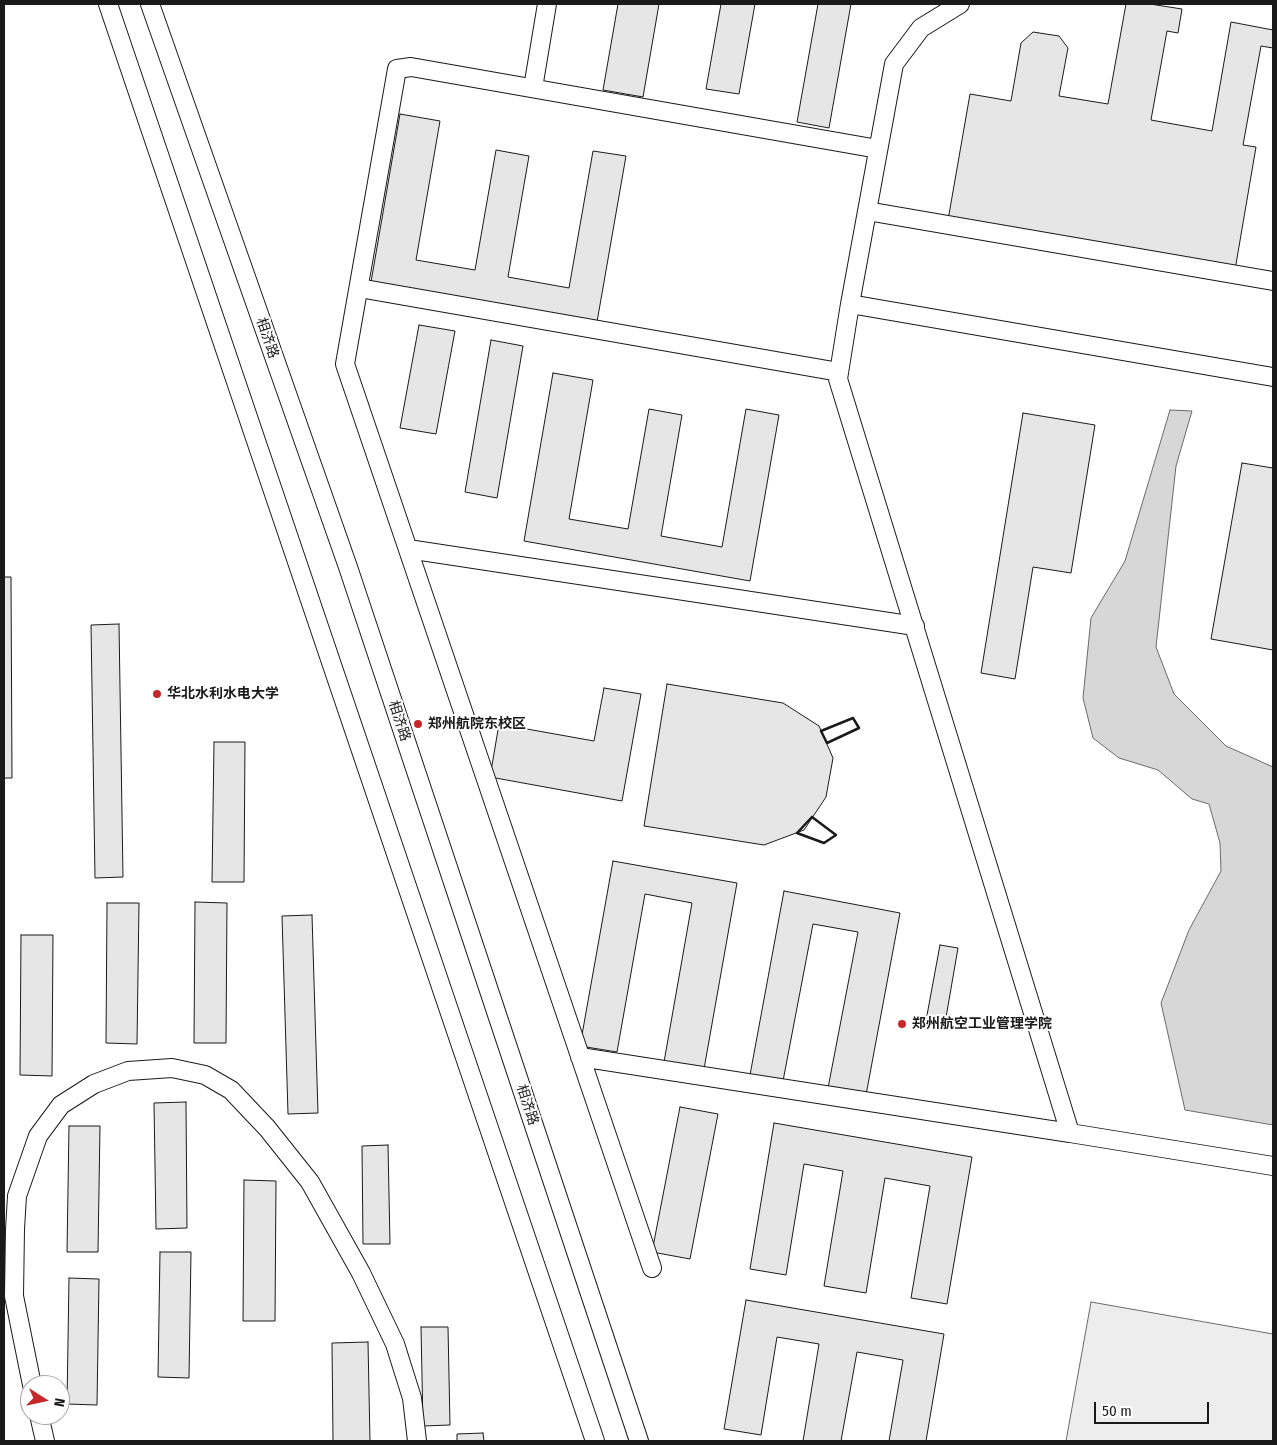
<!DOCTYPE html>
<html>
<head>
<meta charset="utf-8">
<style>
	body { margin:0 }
	#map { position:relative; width:1277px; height:1445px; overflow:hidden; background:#fff; font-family:"Fira Sans Condensed",sans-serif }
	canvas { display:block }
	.frame { position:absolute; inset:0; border:5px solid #1a1a1a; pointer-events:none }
	.north { position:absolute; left:20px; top:1375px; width:50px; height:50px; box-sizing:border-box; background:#fff; border:1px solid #a3a3a3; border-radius:50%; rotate:100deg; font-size:14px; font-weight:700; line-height:20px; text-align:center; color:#1a1a1a }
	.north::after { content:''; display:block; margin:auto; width:18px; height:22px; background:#c62828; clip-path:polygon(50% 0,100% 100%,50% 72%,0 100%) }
	.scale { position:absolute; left:1094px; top:1402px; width:115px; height:22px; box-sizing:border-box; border:2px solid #1a1a1a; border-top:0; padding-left:6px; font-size:15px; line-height:18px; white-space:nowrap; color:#1a1a1a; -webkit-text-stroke:4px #fff; paint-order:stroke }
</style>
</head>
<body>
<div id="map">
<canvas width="1277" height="1445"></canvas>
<div class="frame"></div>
<div class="north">N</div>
<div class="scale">50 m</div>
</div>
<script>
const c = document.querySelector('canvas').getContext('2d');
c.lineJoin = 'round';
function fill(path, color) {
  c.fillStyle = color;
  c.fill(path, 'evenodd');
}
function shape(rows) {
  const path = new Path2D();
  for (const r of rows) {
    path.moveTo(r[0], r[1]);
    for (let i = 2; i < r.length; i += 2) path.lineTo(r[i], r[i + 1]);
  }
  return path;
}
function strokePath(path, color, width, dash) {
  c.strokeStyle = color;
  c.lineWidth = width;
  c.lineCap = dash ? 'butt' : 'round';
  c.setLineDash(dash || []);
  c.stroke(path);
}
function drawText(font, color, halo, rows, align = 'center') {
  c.font = font + ' "Fira Sans Condensed","Noto Sans SC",sans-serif';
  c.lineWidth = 4;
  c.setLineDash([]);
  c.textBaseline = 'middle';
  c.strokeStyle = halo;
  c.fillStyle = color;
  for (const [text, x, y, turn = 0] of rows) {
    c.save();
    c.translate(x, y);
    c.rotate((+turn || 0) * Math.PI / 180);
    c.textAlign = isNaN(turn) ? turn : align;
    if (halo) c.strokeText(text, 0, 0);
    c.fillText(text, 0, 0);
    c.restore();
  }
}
const built = shape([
	[1091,1302,1273,1334,1273,1441,1066,1441,1091,1302]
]);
fill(built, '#ededed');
strokePath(built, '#6a6a6a', 1);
const water = shape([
	[1170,410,1192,411,1176,466,1156,647,1174,694,1226,746,1273,767,1273,1125,1185,1110,1161,1003,1189,930,1221,871,1220,843,1209,804,1192,799,1158,770,1119,758,1093,738,1083,698,1091,618,1125,561,1170,410]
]);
fill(water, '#d7d7d7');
strokePath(water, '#6a6a6a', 1);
const building = shape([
	[618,4,659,4,643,97,603,90,618,4],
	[721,4,755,4,739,94,706,89,721,4],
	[818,4,851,4,829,128,797,122,818,4],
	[1126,4,1150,4,1182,9,1178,33,1167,31,1151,120,1212,131,1231,22,1273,30,1273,48,1261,46,1243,145,1256,147,1235,270,948,220,970,94,1011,101,1021,43,1033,32,1059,36,1068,48,1059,96,1108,104,1126,4],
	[400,114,440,121,416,260,475,270,496,150,529,156,508,277,569,288,593,151,626,156,597,322,371,282,400,114],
	[419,325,455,331,436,434,400,428,419,325],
	[491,340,523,346,497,498,465,492,491,340],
	[553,373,593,380,569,519,628,529,649,409,682,415,661,536,722,547,746,409,779,415,750,581,524,541,553,373],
	[1023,413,1095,425,1071,573,1033,567,1015,679,981,673,1023,413],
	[1242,463,1273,468,1273,650,1211,639,1242,463],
	[4,577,11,577,12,778,4,778,4,577],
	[119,624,123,877,95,878,91,625,119,624],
	[667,684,783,703,819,726,833,758,826,797,804,830,764,845,644,826,667,684],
	[604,688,641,694,622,801,490,777,499,724,594,741,604,688],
	[214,742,245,742,244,882,212,882,214,742],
	[613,861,737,883,704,1069,664,1062,692,903,645,894,617,1052,580,1046,613,861],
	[784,891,900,913,866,1095,828,1088,858,932,813,924,783,1081,750,1075,784,891],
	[195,902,227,903,226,1043,194,1043,195,902],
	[107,903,139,903,137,1044,106,1043,107,903],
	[312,915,318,1113,288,1114,282,916,312,915],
	[21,935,53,935,52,1076,20,1075,21,935],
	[940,945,958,948,944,1029,925,1026,940,945],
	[186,1102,187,1228,156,1229,154,1103,186,1102],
	[680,1107,718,1114,690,1259,652,1252,680,1107],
	[774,1123,972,1157,947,1304,911,1298,930,1186,885,1178,866,1293,824,1286,843,1171,804,1164,786,1275,750,1269,774,1123],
	[69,1126,100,1126,98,1252,67,1252,69,1126],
	[388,1145,390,1244,363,1244,362,1146,388,1145],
	[244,1180,276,1181,275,1321,243,1321,244,1180],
	[160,1252,191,1252,189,1378,158,1377,160,1252],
	[69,1278,99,1279,97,1405,67,1404,69,1278],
	[746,1300,944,1334,926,1441,889,1441,903,1360,857,1352,841,1441,803,1441,819,1344,777,1337,761,1435,724,1429,746,1300],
	[421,1327,448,1327,450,1425,423,1426,421,1327],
	[368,1342,370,1441,333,1441,332,1343,368,1342],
	[483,1433,484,1441,457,1441,457,1434,483,1433]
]);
fill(building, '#e6e6e6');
strokePath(building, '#1a1a1a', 1);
const minor = shape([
	[108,4,595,1441],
	[150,4,348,567,639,1441],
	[960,4,921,28,894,64,850,304,838,379,1070,1133,1273,1166],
	[533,88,547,4],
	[867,211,1273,281],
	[359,288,839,372],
	[850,304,1273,377],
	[408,549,915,626],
	[580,1057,1070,1133],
	[652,1268,345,364,397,69,411,67,878,149],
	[32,1385,14,1296,15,1229,17,1196,38,1136,61,1105,94,1084,128,1071,172,1068,205,1075,231,1090,267,1128,310,1182,361,1273,395,1344,412,1398,417,1441],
	[39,1415,45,1441]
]);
strokePath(minor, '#1a1a1a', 20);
strokePath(minor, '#fff', 18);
strokePath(shape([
	[853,718,859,728,827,743,821,731,853,718],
	[812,817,836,835,824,843,797,833,812,817]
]), '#1a1a1a', 2.5);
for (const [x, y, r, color] of [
	[157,694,5,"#c62828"],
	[418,724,5,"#c62828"],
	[902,1024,5,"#c62828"]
]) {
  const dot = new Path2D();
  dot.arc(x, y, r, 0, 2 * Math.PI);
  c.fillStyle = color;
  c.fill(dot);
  strokePath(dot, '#fff', 2);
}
drawText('14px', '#1a1a1a', '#fff', [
	["相济路",267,338,71],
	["相济路",399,721,72],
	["相济路",527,1105,72]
]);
drawText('bold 14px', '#1a1a1a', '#fff', [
	["华北水利水电大学",167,694],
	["郑州航院东校区",428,724],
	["郑州航空工业管理学院",912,1024]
], 'left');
</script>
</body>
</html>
